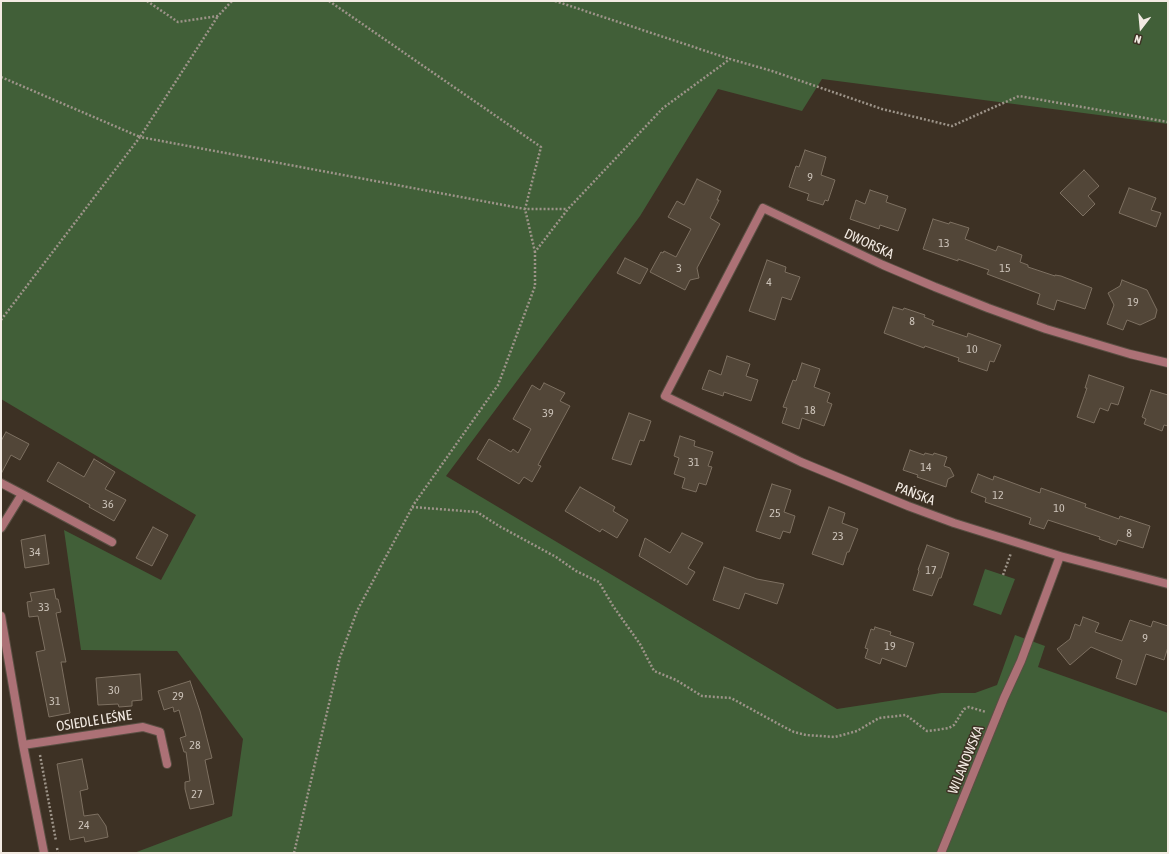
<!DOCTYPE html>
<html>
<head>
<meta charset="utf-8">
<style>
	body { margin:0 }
	#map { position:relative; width:1169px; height:854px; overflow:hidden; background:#3d3124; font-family:"Asap Condensed",sans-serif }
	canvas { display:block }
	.frame { position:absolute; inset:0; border:2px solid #f3ebe3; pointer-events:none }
	.north { position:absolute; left:1121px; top:8px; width:40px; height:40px; -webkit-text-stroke:3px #3d3124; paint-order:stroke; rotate:196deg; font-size:11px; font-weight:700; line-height:16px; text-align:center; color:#f3ebe3 }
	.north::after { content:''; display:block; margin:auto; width:14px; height:18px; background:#f3ebe3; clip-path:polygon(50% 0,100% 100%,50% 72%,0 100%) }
</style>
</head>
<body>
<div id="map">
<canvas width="1169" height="854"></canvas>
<div class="frame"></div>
<div class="north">N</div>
</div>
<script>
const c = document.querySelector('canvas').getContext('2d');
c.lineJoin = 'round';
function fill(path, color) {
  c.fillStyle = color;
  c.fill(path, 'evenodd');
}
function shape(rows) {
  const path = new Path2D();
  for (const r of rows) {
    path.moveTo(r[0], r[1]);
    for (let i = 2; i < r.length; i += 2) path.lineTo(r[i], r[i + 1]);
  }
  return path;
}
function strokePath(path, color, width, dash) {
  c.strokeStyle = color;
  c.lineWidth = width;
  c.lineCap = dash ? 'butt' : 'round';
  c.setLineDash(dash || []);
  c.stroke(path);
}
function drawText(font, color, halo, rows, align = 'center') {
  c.font = font + ' "Asap Condensed",sans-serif';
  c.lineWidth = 3;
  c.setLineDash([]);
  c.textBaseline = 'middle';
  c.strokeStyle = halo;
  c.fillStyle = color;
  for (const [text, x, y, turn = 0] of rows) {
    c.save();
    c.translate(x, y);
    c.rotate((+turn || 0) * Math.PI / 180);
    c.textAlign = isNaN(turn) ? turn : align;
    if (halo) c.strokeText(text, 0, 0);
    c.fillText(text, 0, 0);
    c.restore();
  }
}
fill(shape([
	[1,1,1168,1,1168,124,822,79,802,111,718,89,640,216,446,476,837,709,941,693,975,693,997,685,1015,635,1045,646,1038,667,1168,713,1168,853,134,853,232,816,243,739,177,651,81,650,64,530,161,580,196,515,1,399],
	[985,569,1015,579,1001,615,973,605]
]), '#415f38');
const building = shape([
	[805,150,826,157,821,175,835,180,828,201,825,200,823,205,807,200,809,194,789,187,796,166,799,167,805,150],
	[1084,170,1099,186,1088,196,1095,204,1083,216,1060,193,1084,170],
	[697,179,721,191,717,200,719,200,710,218,720,224,697,268,699,278,690,280,685,290,650,272,661,252,663,253,664,251,676,257,691,229,668,217,677,201,684,205,697,179],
	[1129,188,1156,198,1151,210,1161,213,1156,227,1119,213,1129,188],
	[870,190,888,196,886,202,906,209,898,231,880,225,879,229,850,219,856,200,865,204,870,190],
	[933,219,949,224,950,222,969,228,965,239,996,251,998,246,1022,255,1020,262,1028,265,1028,267,1055,276,1055,275,1061,276,1092,288,1085,309,1057,300,1054,310,1037,304,1040,294,987,274,989,270,958,259,958,261,923,249,933,219],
	[625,258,648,269,640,284,617,273,625,258],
	[767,260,786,267,785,272,800,277,791,300,782,297,775,320,749,311,767,260],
	[1122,280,1147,290,1157,310,1155,318,1140,325,1127,320,1123,330,1107,324,1114,305,1108,293,1120,286,1122,280],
	[893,307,903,310,904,308,925,315,924,317,934,321,932,325,967,337,968,333,1001,345,994,362,990,361,987,371,958,361,959,358,925,346,924,348,884,333,893,307],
	[727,356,750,364,746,376,758,380,751,401,724,392,723,396,702,389,709,370,721,375,727,356],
	[802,363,820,369,814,387,830,393,827,402,832,404,824,426,802,418,799,429,782,423,787,408,783,407,793,380,796,381,802,363],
	[1089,375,1124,387,1118,405,1111,403,1108,411,1100,408,1094,423,1077,417,1087,388,1085,388,1089,375],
	[544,383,565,393,560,401,570,406,538,465,541,466,532,482,524,477,519,484,477,459,489,439,511,452,513,449,518,453,531,429,513,419,532,385,540,390,544,383],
	[1151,390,1168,395,1168,426,1164,425,1162,431,1144,424,1146,419,1142,417,1151,390],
	[629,413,651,421,644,441,640,440,631,465,612,459,629,413],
	[6,432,29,444,20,460,11,455,1,474,1,441,6,432],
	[680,436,695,441,694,446,713,452,708,466,712,467,706,485,699,483,696,492,682,488,685,478,674,474,679,458,674,456,680,436],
	[910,450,924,455,925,453,933,455,934,453,947,457,944,466,950,468,954,476,948,479,946,487,917,477,918,475,903,470,910,450],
	[94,459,115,472,105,489,126,500,114,521,89,507,90,505,47,481,58,462,84,477,94,459],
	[978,474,993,480,994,476,1040,493,1041,488,1086,504,1085,507,1119,519,1120,516,1150,526,1143,548,1118,540,1116,545,1099,539,1100,537,1048,520,1044,529,1029,524,1031,518,985,502,986,498,971,492,978,474],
	[772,484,791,490,784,512,795,516,790,533,783,531,780,539,756,531,772,484],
	[580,487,615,507,613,511,628,520,617,538,602,529,600,532,565,511,580,487],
	[829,507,845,513,842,523,858,529,849,552,847,552,843,565,812,554,829,507],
	[153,527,168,535,152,566,136,558,153,527],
	[682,533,703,543,688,568,695,572,687,585,639,556,645,538,670,553,682,533],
	[45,535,49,564,25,568,21,540,45,535],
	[927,545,949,553,941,578,939,578,932,596,913,590,919,571,918,570,927,545],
	[724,567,757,579,784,584,777,604,745,593,739,609,713,600,724,567],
	[54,589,56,599,58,599,61,612,56,613,66,662,61,662,70,713,49,717,36,652,45,650,38,616,29,617,27,602,32,601,30,593,54,589],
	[1083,617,1099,623,1095,632,1122,641,1130,620,1151,627,1153,621,1168,626,1168,647,1164,660,1146,654,1136,685,1116,678,1122,660,1091,647,1070,665,1057,649,1070,639,1075,624,1080,626,1083,617],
	[875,627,891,632,890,635,914,643,906,667,882,658,880,664,865,658,868,649,865,648,871,629,874,630,875,627],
	[140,674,142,700,132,701,132,706,119,707,118,704,98,705,96,678,140,674],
	[190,681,200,711,212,758,205,760,214,804,190,809,185,789,185,782,190,781,186,752,184,752,180,738,186,736,179,710,174,712,173,707,164,710,158,691,190,681],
	[82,759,88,789,80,791,84,816,98,814,106,826,108,837,85,842,84,837,70,840,57,764,82,759]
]);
fill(building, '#524638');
strokePath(building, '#7d7061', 1);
const minor = shape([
	[1168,363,1130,354,1046,329,988,308,935,287,883,265,763,208,665,396,801,462,908,506,954,523,1060,556,1168,584],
	[1,483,22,494,1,528],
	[22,494,112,542],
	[1,616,23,745,44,853],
	[23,745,143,727,160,732,167,764],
	[941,853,1004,698,1021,661,1060,556]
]);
strokePath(minor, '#5a4f43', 10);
strokePath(shape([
	[147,1,178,22,218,16,232,1],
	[329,1,541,147,525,209,567,209],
	[555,1,730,59],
	[1,77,140,137,218,16],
	[1,320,140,137,525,209,535,252],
	[412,507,477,512,499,526,556,557,576,571,599,582,613,606,640,644,654,671,676,680,702,696,731,698,784,727,794,732,806,735,835,737,857,731,879,718,906,715,927,731,936,730,949,728,954,725,964,709,969,707,986,712],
	[1003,575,1011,553],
	[40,755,56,841],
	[57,848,58,853],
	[294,853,340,657,357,611,414,504,498,385,535,286,535,252,568,209,663,108,730,59,772,71,882,109,952,126,1019,96,1168,122]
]), '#9d9489', 2.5, [2, 2]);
strokePath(minor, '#ac7176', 8);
drawText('12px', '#cbc2b8', null, [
	["9",810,177],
	["13",944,243],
	["3",679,268],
	["15",1005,268],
	["4",769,282],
	["19",1133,302],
	["8",912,321],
	["10",972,349],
	["18",810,410],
	["39",548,413],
	["31",694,462],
	["14",926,467],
	["12",998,495],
	["36",108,504],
	["10",1059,508],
	["25",775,513],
	["8",1129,533],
	["23",838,536],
	["34",35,552],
	["17",931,570],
	["33",44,607],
	["9",1145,638],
	["19",890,646],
	["30",114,690],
	["29",178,696],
	["31",55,701],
	["28",195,745],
	["27",197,794],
	["24",84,825]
]);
drawText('14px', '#f3ebe3', '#3d3124', [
	["DWORSKA",869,244,25],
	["PAŃSKA",915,494,21],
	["OSIEDLE LEŚNE",94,721,-9],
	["WILANOWSKA",966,760,-68]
]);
</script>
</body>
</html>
